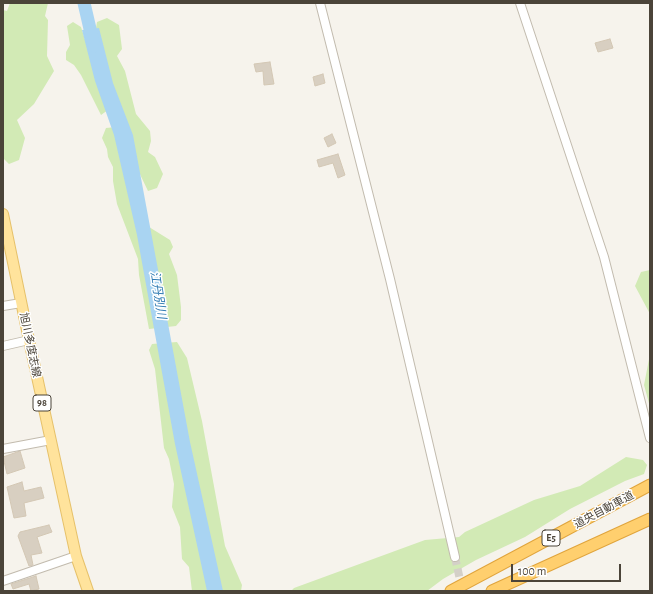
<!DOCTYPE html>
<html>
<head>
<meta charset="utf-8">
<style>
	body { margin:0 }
	#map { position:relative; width:653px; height:594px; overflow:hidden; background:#f6f3ec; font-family:"Alegreya Sans",sans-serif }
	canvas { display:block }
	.frame { position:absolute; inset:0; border:4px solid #4b4439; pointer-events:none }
	.scale { position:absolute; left:511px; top:564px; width:110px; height:18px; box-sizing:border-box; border:2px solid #4b4439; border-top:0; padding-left:5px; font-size:12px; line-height:14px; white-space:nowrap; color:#4b4439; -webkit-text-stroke:3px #fff; paint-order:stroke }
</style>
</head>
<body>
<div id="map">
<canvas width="653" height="594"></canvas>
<div class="frame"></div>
<div class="scale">100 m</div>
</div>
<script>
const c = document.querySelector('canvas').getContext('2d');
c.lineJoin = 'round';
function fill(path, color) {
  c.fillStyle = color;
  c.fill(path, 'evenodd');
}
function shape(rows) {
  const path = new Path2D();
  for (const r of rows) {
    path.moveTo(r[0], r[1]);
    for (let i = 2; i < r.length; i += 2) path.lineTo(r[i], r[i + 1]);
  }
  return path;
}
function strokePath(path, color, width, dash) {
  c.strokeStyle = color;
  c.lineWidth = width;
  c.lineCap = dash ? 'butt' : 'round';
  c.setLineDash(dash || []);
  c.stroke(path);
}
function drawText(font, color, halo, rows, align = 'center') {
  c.font = font + ' "Alegreya Sans","Noto Sans JP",sans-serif';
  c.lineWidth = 3;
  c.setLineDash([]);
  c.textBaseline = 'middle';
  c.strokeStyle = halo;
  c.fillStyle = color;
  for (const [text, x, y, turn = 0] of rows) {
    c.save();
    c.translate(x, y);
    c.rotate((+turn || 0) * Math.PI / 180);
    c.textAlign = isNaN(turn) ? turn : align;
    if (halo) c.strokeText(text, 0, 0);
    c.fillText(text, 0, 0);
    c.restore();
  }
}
fill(shape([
	[10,3,48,3,45,16,48,20,47,56,54,71,34,104,17,120,25,138,19,160,9,164,3,158,3,10,7,11],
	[107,18,119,25,122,49,117,56,125,71,136,114,150,131,151,141,148,152,155,157,163,174,157,188,148,191,137,168,95,34,97,22],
	[73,22,81,27,108,110,101,115,81,75,74,65,66,60,66,52,70,45,67,26],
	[116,127,141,222,170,240,173,247,169,254,177,275,181,307,181,320,176,326,149,329,139,275,138,259,117,204,113,181,113,167,108,157,107,149,102,138,106,128],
	[650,270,650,314,635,286,641,272],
	[177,342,187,358,202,421,225,546,242,585,241,591,192,591,189,567,182,559,180,527,172,507,174,484,169,459,164,448,155,369,149,350,152,344],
	[650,354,650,407,644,385],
	[626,457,643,460,647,465,644,474,625,481,570,509,525,537,476,560,443,579,427,591,291,591,294,588,425,540,459,537,465,532,534,500,580,486]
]), '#d2eab5');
fill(shape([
	[99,28,113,83,133,135,190,442,223,591,207,591,175,444,137,235,114,135,95,81,82,30]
]), '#a9d4f2');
strokePath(shape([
	[84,3,94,46]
]), '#a9d4f2', 13);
const building = shape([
	[610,39,613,48,598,52,595,43,610,39],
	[270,62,274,84,264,85,263,71,256,72,254,64,270,62],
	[323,74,325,83,315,86,313,77,323,74],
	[332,134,336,143,328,147,324,138,332,134],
	[338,154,345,175,338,178,333,163,319,167,317,160,338,154],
	[20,451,25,468,7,474,3,457,20,451],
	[22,482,24,491,41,487,44,498,24,503,26,516,14,518,7,487,22,482],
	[49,525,52,532,37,537,42,553,31,555,33,565,29,566,18,536,20,532,49,525],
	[36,576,39,589,31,591,29,584,13,589,11,584,36,576]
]);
fill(building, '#d8cfc1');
strokePath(building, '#d3c7b4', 1);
strokePath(shape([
	[455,557,462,589]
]), '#d4d0c8', 8, [8, 4]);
const minor = shape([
	[320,3,390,279,455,557],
	[520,3,604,257,650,438],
	[3,306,21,303],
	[3,346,29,340],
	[3,449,51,440],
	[3,581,76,556]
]);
const major = shape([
	[3,214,29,340,76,556,88,591]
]);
const highway = shape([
	[451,591,650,485],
	[492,591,650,519]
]);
strokePath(minor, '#c2bbae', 10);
strokePath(major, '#e6c16a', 12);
strokePath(highway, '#e0a43c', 13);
strokePath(minor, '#fff', 8);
strokePath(major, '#ffe39c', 10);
strokePath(highway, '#ffcf6e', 11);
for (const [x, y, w] of [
	[42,403,18],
	[551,538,18]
]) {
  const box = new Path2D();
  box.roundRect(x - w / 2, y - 8, w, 16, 3);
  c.fillStyle = '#fff';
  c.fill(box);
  strokePath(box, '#4b4439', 1);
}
drawText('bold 10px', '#4b4439', null, [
	["98",42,403],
	["E5",551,538]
]);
drawText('11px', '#4b4439', '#fff', [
	["旭川多度志線",30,345,78],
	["道央自動車道",604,510,-28]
]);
drawText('italic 12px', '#2e7ab2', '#fff', [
	["江丹別川",158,295,81]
]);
</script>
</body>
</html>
